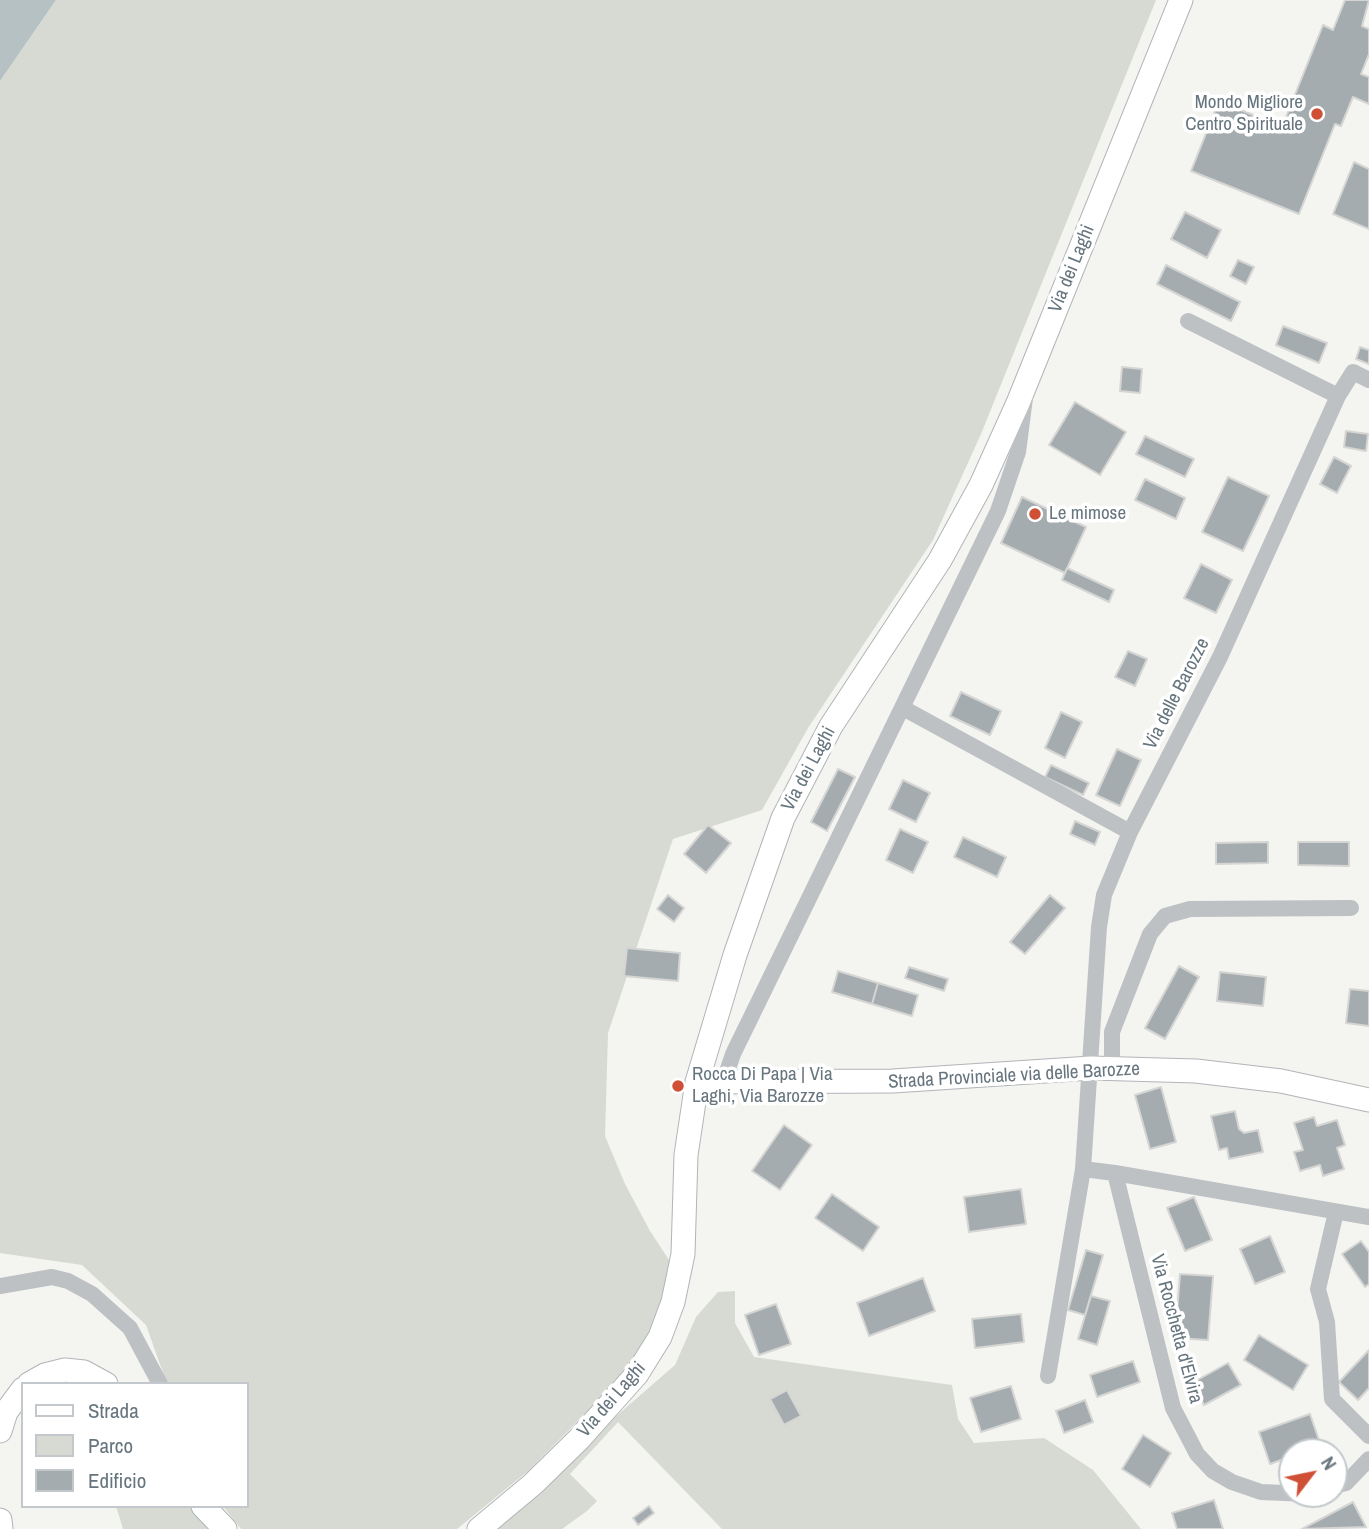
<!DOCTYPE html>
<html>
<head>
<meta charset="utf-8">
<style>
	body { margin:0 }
	#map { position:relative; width:1369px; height:1529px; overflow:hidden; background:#f4f4f1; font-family:"Archivo Narrow",sans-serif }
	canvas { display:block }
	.legend { position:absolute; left:21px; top:1382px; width:228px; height:126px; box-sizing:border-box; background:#fff; border:2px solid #c2c8cb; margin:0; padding:9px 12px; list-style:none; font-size:21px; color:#66757e }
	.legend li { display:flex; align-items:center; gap:14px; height:35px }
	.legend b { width:35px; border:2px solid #c2c8cb }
	.north { position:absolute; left:1278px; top:1438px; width:70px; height:70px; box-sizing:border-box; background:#fff; border:2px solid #c2c8cb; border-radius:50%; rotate:58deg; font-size:19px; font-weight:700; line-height:28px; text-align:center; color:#66757e }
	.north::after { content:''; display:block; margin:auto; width:24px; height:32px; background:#cf5036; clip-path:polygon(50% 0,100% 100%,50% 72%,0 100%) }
</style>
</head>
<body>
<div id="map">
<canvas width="1369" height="1529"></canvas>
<ul class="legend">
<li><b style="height:9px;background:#fff"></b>Strada</li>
<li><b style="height:19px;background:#d6dad2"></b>Parco</li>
<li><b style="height:19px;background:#a5acb0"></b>Edificio</li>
</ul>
<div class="north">N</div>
</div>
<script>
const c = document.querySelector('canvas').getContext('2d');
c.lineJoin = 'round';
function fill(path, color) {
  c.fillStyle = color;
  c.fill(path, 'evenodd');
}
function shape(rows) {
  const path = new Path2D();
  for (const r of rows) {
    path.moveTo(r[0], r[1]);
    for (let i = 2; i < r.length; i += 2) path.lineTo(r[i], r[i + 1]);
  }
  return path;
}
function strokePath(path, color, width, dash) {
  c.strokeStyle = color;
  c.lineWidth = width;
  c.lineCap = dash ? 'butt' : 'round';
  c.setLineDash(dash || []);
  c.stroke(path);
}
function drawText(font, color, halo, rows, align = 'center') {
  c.font = font + ' "Archivo Narrow",sans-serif';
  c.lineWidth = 7;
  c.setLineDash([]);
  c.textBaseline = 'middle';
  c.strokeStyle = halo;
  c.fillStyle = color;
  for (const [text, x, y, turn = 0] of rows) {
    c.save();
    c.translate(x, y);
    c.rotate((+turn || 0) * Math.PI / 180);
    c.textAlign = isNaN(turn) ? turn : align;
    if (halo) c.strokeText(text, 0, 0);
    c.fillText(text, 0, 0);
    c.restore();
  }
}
fill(shape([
	[56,0,1156,0,981,434,933,540,808,728,762,810,673,839,608,1033,605,1136,625,1184,650,1231,673,1266,657,1327,627,1372,528,1471,457,1529,241,1529,223,1506,247,1506,247,1384,167,1384,146,1325,82,1265,0,1253,0,81],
	[735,1291,735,1323,754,1357,952,1385,958,1419,974,1443,1044,1438,1093,1470,1141,1529,722,1529,618,1422,570,1474,597,1501,587,1511,562,1529,498,1529,599,1431,675,1365,696,1317,718,1292],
	[116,1506,189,1506,211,1529,123,1529]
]), '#d6dad2');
fill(shape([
	[0,0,56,0,0,81]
]), '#b5c1c3');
const building = shape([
	[1345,0,1369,0,1362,26,1369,29,1369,54,1361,74,1369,77,1369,104,1353,97,1341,126,1335,124,1299,214,1191,171,1219,101,1282,127,1323,25,1333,30,1345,0],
	[1354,162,1369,169,1369,229,1333,214,1354,162],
	[1185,212,1221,230,1207,258,1171,239,1185,212],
	[1238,260,1254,267,1246,284,1230,276,1238,260],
	[1166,265,1240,302,1231,321,1157,284,1166,265],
	[1283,326,1327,343,1319,363,1276,345,1283,326],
	[1360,347,1369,350,1369,364,1356,359,1360,347],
	[1122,367,1142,369,1140,393,1120,391,1122,367],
	[1075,402,1126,432,1100,475,1049,445,1075,402],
	[1346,431,1368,434,1366,451,1344,447,1346,431],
	[1145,436,1194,459,1185,477,1136,454,1145,436],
	[1334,457,1351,466,1337,493,1320,484,1334,457],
	[1228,477,1269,496,1243,551,1202,532,1228,477],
	[1145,479,1185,498,1176,519,1135,500,1145,479],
	[1022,497,1086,527,1065,573,1001,543,1022,497],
	[1201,564,1232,580,1216,613,1184,598,1201,564],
	[1067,568,1114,590,1109,602,1062,580,1067,568],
	[1128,651,1147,659,1135,686,1115,677,1128,651],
	[961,692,1001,711,990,735,950,716,961,692],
	[1061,712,1082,722,1065,758,1045,748,1061,712],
	[1117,749,1141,760,1120,806,1096,795,1117,749],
	[1051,765,1089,783,1083,795,1045,777,1051,765],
	[838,769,855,777,827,831,811,822,838,769],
	[903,780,930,793,916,822,889,809,903,780],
	[1075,821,1100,832,1095,845,1070,834,1075,821],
	[708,825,731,843,706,873,684,854,708,825],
	[900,829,928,842,913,873,886,860,900,829],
	[963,837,1006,857,997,877,954,857,963,837],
	[1268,842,1268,863,1216,864,1216,843,1268,842],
	[1298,842,1349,842,1349,866,1298,865,1298,842],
	[668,895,684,908,674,922,657,909,668,895],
	[1050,895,1065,908,1025,954,1010,942,1050,895],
	[627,948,680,953,678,981,624,976,627,948],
	[1179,966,1199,977,1165,1039,1145,1028,1179,966],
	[909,967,948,979,944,991,905,978,909,967],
	[838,971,878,983,872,1004,832,992,838,971],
	[1220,972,1266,977,1263,1006,1217,1001,1220,972],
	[878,983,918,995,912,1016,872,1004,878,983],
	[1350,989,1369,991,1369,1026,1346,1023,1350,989],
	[1161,1087,1176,1142,1150,1149,1135,1095,1161,1087],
	[1235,1111,1239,1129,1244,1133,1258,1130,1263,1152,1229,1159,1227,1148,1219,1150,1211,1116,1235,1111],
	[1314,1117,1317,1126,1337,1120,1345,1145,1337,1148,1344,1169,1323,1176,1320,1165,1300,1171,1294,1152,1303,1150,1294,1123,1314,1117],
	[784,1125,812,1145,780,1190,752,1171,784,1125],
	[1021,1189,1026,1224,969,1232,964,1197,1021,1189],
	[832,1194,879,1227,863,1251,815,1218,832,1194],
	[1194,1197,1212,1240,1185,1251,1167,1208,1194,1197],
	[1270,1236,1285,1272,1255,1284,1240,1249,1270,1236],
	[1361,1241,1369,1252,1369,1284,1365,1287,1342,1254,1361,1241],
	[1086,1250,1103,1255,1085,1315,1068,1310,1086,1250],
	[1180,1274,1213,1276,1208,1340,1175,1338,1180,1274],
	[923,1278,935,1311,869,1336,857,1303,923,1278],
	[1091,1296,1110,1301,1097,1345,1078,1339,1091,1296],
	[776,1304,791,1344,759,1355,745,1315,776,1304],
	[1021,1314,1024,1342,975,1348,972,1319,1021,1314],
	[1259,1335,1308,1365,1293,1390,1244,1360,1259,1335],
	[1369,1350,1369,1388,1358,1400,1339,1382,1369,1350],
	[1133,1361,1140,1382,1097,1397,1090,1375,1133,1361],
	[1228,1363,1241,1385,1204,1405,1192,1383,1228,1363],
	[1011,1386,1021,1419,981,1432,970,1398,1011,1386],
	[787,1390,801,1416,784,1425,770,1399,787,1390],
	[1085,1400,1093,1422,1064,1433,1056,1411,1085,1400],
	[1310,1414,1321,1446,1292,1452,1292,1456,1270,1464,1259,1432,1310,1414],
	[1143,1435,1171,1453,1150,1487,1122,1469,1143,1435],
	[1214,1500,1223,1529,1177,1529,1172,1513,1214,1500],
	[1353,1502,1366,1527,1302,1529,1353,1502],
	[649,1506,654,1513,638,1525,633,1518,649,1506]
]);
fill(building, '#a5acb0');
strokePath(building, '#d5d5d3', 2);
const secondary = shape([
	[697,1082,893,1081,1091,1068,1196,1071,1281,1081,1369,1100],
	[29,1384,45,1375,65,1370,84,1372,106,1384],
	[0,1431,6,1412,23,1389],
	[203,1506,225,1529],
	[0,1520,1,1529],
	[479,1529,533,1484,579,1439,637,1374,660,1337,673,1302,683,1254,686,1155,697,1082,735,955,783,818,831,726,940,560,981,485,1018,403,1181,0]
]);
strokePath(secondary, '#b0b5b8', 25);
strokePath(shape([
	[1188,321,1338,396],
	[903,708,1130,832],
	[1112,1069,1112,1032,1150,934,1165,916,1190,909,1351,908],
	[723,1084,733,1054,998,511,1018,452,1025,398],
	[1115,1173,1369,1217],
	[1336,1212,1318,1289,1327,1322,1332,1399,1369,1436],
	[0,1286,52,1277,68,1281,92,1294,130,1328,160,1384],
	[1048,1376,1083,1169],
	[1334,1486,1346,1483,1369,1459],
	[1308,1494,1261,1492,1232,1482,1213,1471,1197,1454,1173,1408,1115,1173,1083,1169,1099,927,1104,895,1130,832,1220,657,1338,396,1353,372,1369,380]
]), '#bdc1c4', 16);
strokePath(secondary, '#fff', 23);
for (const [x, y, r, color] of [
	[1317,114,7,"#cf5036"],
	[1035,514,7,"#cf5036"],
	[678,1086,7,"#cf5036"]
]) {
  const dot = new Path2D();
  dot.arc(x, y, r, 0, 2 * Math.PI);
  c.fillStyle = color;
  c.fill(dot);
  strokePath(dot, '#fff', 2.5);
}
drawText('19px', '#66757e', '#fff', [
	["Mondo Migliore",1303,103,"right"],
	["Centro Spirituale",1303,125,"right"],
	["Le mimose",1049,514],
	["Rocca Di Papa | Via",692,1075],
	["Laghi, Via Barozze",692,1097]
], 'left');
drawText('19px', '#66757e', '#fff', [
	["Via dei Laghi",1072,269,-68],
	["Via delle Barozze",1177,694,-63],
	["Via dei Laghi",809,769,-62],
	["Strada Provinciale via delle Barozze",1014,1076,-3],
	["Via Rocchetta d'Elvira",1176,1329,75],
	["Via dei Laghi",612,1400,-49]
]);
</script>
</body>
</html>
